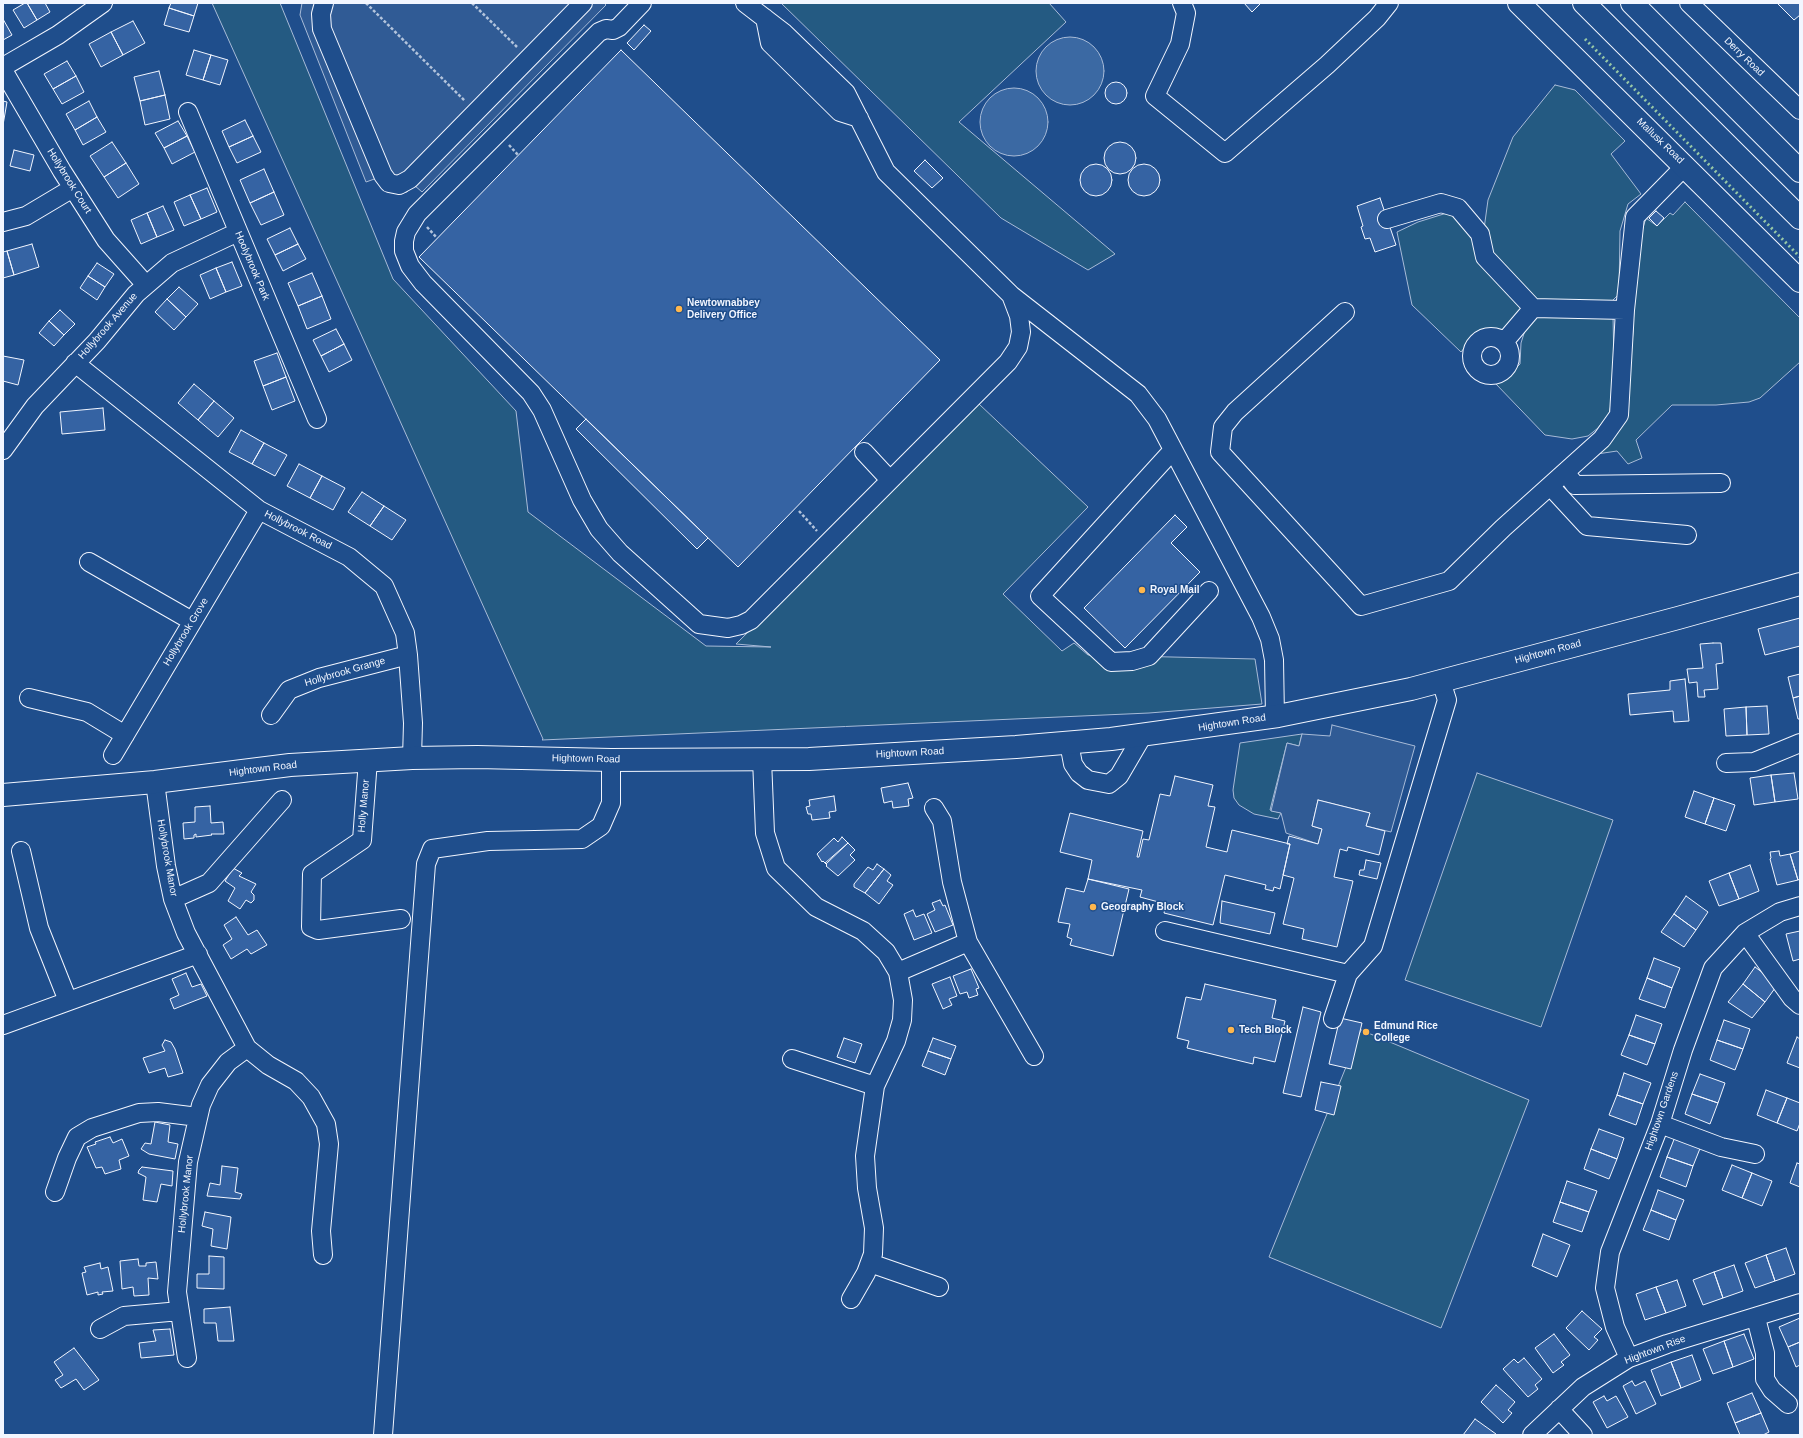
<!DOCTYPE html>
<html>
<head>
<meta charset="utf-8">
<style>
	body { margin:0 }
	#map { position:relative; width:1803px; height:1438px; overflow:hidden; background:#1f4e8c; font-family:Helvetica,sans-serif }
	canvas { display:block }
	.frame { position:absolute; inset:0; border:4px solid #f2f6ff; pointer-events:none }
</style>
</head>
<body>
<div id="map">
<canvas width="1803" height="1438"></canvas>
<div class="frame"></div>
</div>
<script>
const c = document.querySelector('canvas').getContext('2d');
c.lineJoin = 'round';
function fill(path, color) {
  c.fillStyle = color;
  c.fill(path, 'evenodd');
}
function shape(rows) {
  const path = new Path2D();
  for (const r of rows) {
    if (r.length === 3) {
      path.moveTo(r[0] + r[2], r[1]);
      path.arc(r[0], r[1], r[2], 0, 2 * Math.PI);
      continue;
    }
    path.moveTo(r[0], r[1]);
    for (let i = 2; i < r.length; i += 2) path.lineTo(r[i], r[i + 1]);
  }
  return path;
}
function strokePath(path, color, width, dash) {
  c.strokeStyle = color;
  c.lineWidth = width;
  c.lineCap = dash ? 'butt' : 'round';
  c.setLineDash(dash || []);
  c.stroke(path);
}
function drawText(font, color, halo, rows, align = 'center') {
  c.font = font + ' Helvetica,sans-serif';
  c.lineWidth = 3;
  c.setLineDash([]);
  c.textBaseline = 'middle';
  c.strokeStyle = halo;
  c.fillStyle = color;
  for (const [text, x, y, turn = 0] of rows) {
    c.save();
    c.translate(x, y);
    c.rotate((+turn || 0) * Math.PI / 180);
    c.textAlign = isNaN(turn) ? turn : align;
    if (halo) c.strokeText(text, 0, 0);
    c.fillText(text, 0, 0);
    c.restore();
  }
}
const green = shape([
	[212,3,280,3,393,279,516,411,528,512,706,646,771,647,736,644,979,404,1088,507,1003,594,1062,651,1074,643,1088,655,1255,659,1262,704,1149,713,542,740,543,739,212,3],
	[781,3,1049,3,1066,22,959,122,1115,254,1088,270,1001,218,781,3],
	[1555,85,1575,90,1625,141,1611,154,1641,194,1628,204,1620,231,1619,294,1612,301,1534,301,1491,255,1484,229,1488,200,1513,137,1555,85],
	[1685,202,1800,318,1800,362,1760,398,1749,402,1716,405,1672,405,1636,440,1642,458,1628,464,1617,451,1597,454,1626,417,1633,331,1636,250,1646,218,1657,226,1670,213,1673,215,1685,202],
	[1450,212,1470,225,1527,309,1506,330,1487,329,1477,333,1461,352,1412,305,1397,232,1418,222,1450,212],
	[1538,315,1613,316,1614,366,1612,400,1609,414,1598,428,1588,436,1572,439,1545,435,1495,383,1500,378,1508,376,1520,364,1521,343,1526,327,1538,315],
	[1302,734,1299,746,1287,743,1270,810,1281,813,1278,819,1254,814,1239,805,1234,798,1233,790,1240,743,1302,734],
	[1477,773,1613,820,1541,1027,1405,980,1477,773],
	[1361,1030,1529,1100,1441,1328,1269,1257,1361,1030]
]);
fill(green, '#245a82');
strokePath(green, '#a8bbd7', 1);
const parking = shape([
	[302,3,604,3,606,5,422,192,414,185,407,192,400,193,380,177,366,182,300,15,302,3],
	[1332,725,1415,746,1391,832,1366,826,1370,813,1318,800,1312,826,1322,829,1318,844,1286,833,1281,813,1271,811,1287,743,1299,746,1302,734,1330,736,1332,725]
]);
fill(parking, '#305b95');
strokePath(parking, '#a8bbd7', 1);
const water = shape([
	[1070,71,34],
	[1014,122,34]
]);
fill(water, '#3b69a3');
strokePath(water, '#a8bbd7', 1);
const building = shape([
	[25,3,27,3,37,20,24,28,13,10,25,3],
	[27,3,45,3,50,12,37,20,27,3],
	[171,3,198,3,194,16,169,8,171,3],
	[1244,3,1261,3,1252,12,1244,3],
	[1777,3,1800,3,1800,15,1794,20,1777,3],
	[169,8,194,16,189,32,164,25,169,8],
	[3,19,12,35,3,40,3,19],
	[133,21,145,43,123,55,111,32,133,21],
	[644,25,651,31,634,50,627,43,644,25],
	[111,32,123,55,101,67,89,44,111,32],
	[194,50,211,55,203,80,186,75,194,50],
	[621,50,940,360,738,567,419,257,621,50],
	[211,55,228,60,220,85,203,80,211,55],
	[67,61,76,76,53,89,44,74,67,61],
	[159,71,165,95,140,101,134,77,159,71],
	[76,76,84,92,62,104,53,89,76,76],
	[1116,93,11],
	[165,95,170,119,145,125,140,101,165,95],
	[3,101,7,102,3,125,3,101],
	[89,101,97,117,75,130,66,114,89,101],
	[97,117,106,132,83,145,75,130,97,117],
	[245,120,253,136,229,147,222,131,245,120],
	[178,121,187,136,164,148,155,133,178,121],
	[187,136,195,152,172,164,164,148,187,136],
	[253,136,261,152,237,163,229,147,253,136],
	[112,142,126,163,104,177,90,156,112,142],
	[1120,158,16],
	[14,150,34,155,30,171,10,166,14,150],
	[925,160,943,178,932,188,914,171,925,160],
	[126,163,139,184,118,198,104,177,126,163],
	[1096,180,16],
	[1144,180,16],
	[264,169,274,192,250,203,240,180,264,169],
	[207,188,217,212,201,219,190,195,207,188],
	[274,192,284,215,261,225,250,203,274,192],
	[190,195,201,219,184,226,174,202,190,195],
	[1380,198,1396,245,1375,252,1370,238,1365,239,1361,227,1363,226,1357,206,1380,198],
	[163,206,174,230,157,237,147,213,163,206],
	[1656,211,1664,218,1657,226,1649,218,1656,211],
	[147,213,157,237,141,244,131,220,147,213],
	[290,228,298,244,275,255,267,239,290,228],
	[32,244,39,267,14,275,7,251,32,244],
	[298,244,306,259,283,271,275,255,298,244],
	[7,251,14,275,3,278,3,252,7,251],
	[232,262,242,286,226,292,216,268,232,262],
	[97,263,114,274,105,287,88,276,97,263],
	[216,268,226,292,210,299,200,275,216,268],
	[312,273,322,296,298,306,288,283,312,273],
	[88,276,105,287,97,300,80,288,88,276],
	[179,287,198,304,186,317,167,299,179,287],
	[322,296,331,319,307,329,298,306,322,296],
	[167,299,186,317,174,330,155,312,167,299],
	[60,310,75,324,64,335,49,321,60,310],
	[49,321,64,335,54,346,39,333,49,321],
	[336,329,344,344,321,356,313,340,336,329],
	[344,344,352,360,329,372,321,356,344,344],
	[277,353,286,377,263,386,254,361,277,353],
	[3,356,24,360,18,385,3,381,3,356],
	[286,377,295,401,272,410,263,386,286,377],
	[194,384,214,401,198,420,178,403,194,384],
	[214,401,234,418,218,437,198,420,214,401],
	[103,408,105,430,62,434,60,412,103,408],
	[586,419,708,538,697,549,576,429,586,419],
	[241,430,264,443,252,464,229,452,241,430],
	[264,443,287,455,275,476,252,464,264,443],
	[299,464,322,476,310,498,287,486,299,464],
	[322,476,345,488,333,510,310,498,322,476],
	[362,492,384,506,370,526,348,512,362,492],
	[384,506,406,520,392,540,370,526,384,506],
	[1175,515,1187,527,1171,543,1200,572,1125,648,1084,608,1175,515],
	[1800,618,1800,646,1765,655,1758,629,1800,618],
	[1713,643,1721,643,1723,663,1716,664,1718,689,1704,690,1705,697,1698,697,1697,682,1689,683,1687,669,1703,668,1700,644,1713,643],
	[1800,674,1800,696,1793,698,1788,677,1800,674],
	[1685,679,1689,721,1674,722,1673,711,1630,715,1628,694,1670,690,1670,681,1685,679],
	[1800,696,1800,719,1798,719,1793,698,1800,696],
	[1767,706,1769,734,1747,735,1746,707,1767,706],
	[1746,707,1747,735,1726,736,1724,709,1746,707],
	[1794,773,1798,799,1775,802,1771,775,1794,773],
	[1771,775,1775,802,1754,805,1750,778,1771,775],
	[1175,776,1213,785,1208,806,1215,807,1206,847,1227,852,1232,830,1290,844,1280,889,1274,887,1273,891,1265,889,1266,885,1225,875,1213,925,1164,913,1166,904,1140,897,1142,890,1088,879,1092,860,1060,852,1070,813,1143,831,1137,857,1139,857,1143,839,1149,840,1160,794,1170,796,1175,776],
	[908,783,913,798,908,799,909,806,893,808,892,801,884,803,881,788,908,783],
	[1694,791,1714,798,1705,824,1685,817,1694,791],
	[834,796,836,811,829,812,830,818,812,820,811,814,808,814,806,807,810,806,809,800,834,796],
	[1714,798,1735,805,1726,831,1705,824,1714,798],
	[1318,800,1370,813,1366,826,1385,831,1379,855,1348,847,1347,851,1340,849,1334,877,1353,881,1337,947,1302,939,1304,929,1283,924,1294,878,1283,875,1290,844,1287,844,1289,836,1318,844,1322,829,1312,826,1318,800],
	[210,806,211,823,223,822,224,834,211,834,212,835,196,837,196,834,194,835,194,838,184,839,183,823,195,822,195,807,210,806],
	[842,837,848,843,826,864,823,861,822,862,817,854,834,838,838,842,842,837],
	[848,843,855,850,850,855,855,860,838,876,826,866,827,865,825,863,848,843],
	[1779,851,1780,856,1790,854,1798,880,1777,885,1770,859,1771,858,1770,852,1779,851],
	[1800,851,1800,879,1798,880,1790,854,1800,851],
	[1366,860,1381,863,1377,879,1359,875,1360,870,1364,870,1366,860],
	[877,864,884,869,865,893,854,887,854,884,868,867,873,870,877,864],
	[1750,865,1759,891,1739,899,1729,873,1750,865],
	[233,868,242,873,239,876,256,884,251,892,254,895,254,900,251,903,246,900,240,909,228,901,235,888,225,881,233,868],
	[884,869,891,875,887,881,893,885,879,904,865,893,884,869],
	[1729,873,1739,899,1719,906,1709,881,1729,873],
	[1088,879,1129,889,1113,956,1070,945,1072,939,1067,937,1070,924,1058,922,1066,888,1084,892,1088,879],
	[1686,896,1708,912,1696,930,1674,914,1686,896],
	[940,900,943,906,945,905,953,925,935,932,927,914,935,910,932,903,940,900],
	[1222,901,1275,913,1270,934,1220,923,1222,901],
	[913,910,916,917,924,914,932,933,914,940,904,914,913,910],
	[1674,914,1696,930,1684,947,1661,932,1674,914],
	[236,917,248,935,257,930,267,945,251,954,247,949,231,959,223,945,232,939,224,925,236,917],
	[1800,931,1800,959,1793,961,1786,934,1800,931],
	[1654,958,1680,968,1672,988,1647,978,1654,958],
	[1755,967,1778,984,1765,1002,1743,984,1755,967],
	[971,969,979,988,976,989,978,995,969,998,967,992,960,994,953,976,971,969],
	[186,973,192,987,201,984,207,996,174,1009,170,999,179,995,172,979,186,973],
	[950,977,957,996,949,999,952,1005,943,1009,932,984,950,977],
	[1647,978,1672,988,1665,1008,1639,999,1647,978],
	[1205,984,1276,1000,1272,1018,1285,1021,1275,1062,1254,1057,1253,1064,1187,1048,1189,1041,1177,1038,1186,997,1201,1000,1205,984],
	[1743,984,1765,1002,1752,1018,1728,1002,1743,984],
	[1303,1007,1321,1012,1301,1097,1283,1093,1303,1007],
	[1636,1015,1662,1024,1655,1044,1629,1035,1636,1015],
	[1340,1018,1362,1023,1351,1069,1329,1064,1340,1018],
	[1724,1020,1750,1029,1743,1049,1717,1040,1724,1020],
	[1629,1035,1655,1044,1647,1065,1621,1055,1629,1035],
	[1797,1037,1800,1039,1800,1068,1787,1063,1797,1037],
	[844,1038,862,1044,855,1063,837,1057,844,1038],
	[933,1038,956,1046,951,1059,928,1051,933,1038],
	[165,1040,171,1042,175,1049,183,1073,168,1077,165,1068,149,1073,143,1058,165,1051,162,1045,165,1040],
	[1717,1040,1743,1049,1735,1070,1710,1060,1717,1040],
	[928,1051,951,1059,945,1075,922,1066,928,1051],
	[1624,1073,1651,1083,1643,1104,1617,1095,1624,1073],
	[1700,1074,1725,1083,1718,1103,1692,1094,1700,1074],
	[1321,1082,1341,1086,1334,1115,1315,1110,1321,1082],
	[1766,1090,1787,1098,1777,1123,1757,1115,1766,1090],
	[1692,1094,1718,1103,1710,1124,1685,1114,1692,1094],
	[1617,1095,1643,1104,1636,1125,1609,1115,1617,1095],
	[1787,1098,1800,1103,1800,1123,1797,1131,1777,1123,1787,1098],
	[155,1122,170,1125,168,1142,178,1144,175,1159,149,1154,141,1149,145,1143,151,1144,155,1122],
	[1599,1129,1624,1138,1617,1159,1591,1149,1599,1129],
	[110,1137,113,1143,122,1139,129,1156,119,1160,121,1169,105,1174,102,1167,96,1168,87,1147,96,1144,95,1142,110,1137],
	[1675,1137,1701,1146,1693,1166,1667,1157,1675,1137],
	[1591,1149,1617,1159,1609,1179,1584,1169,1591,1149],
	[1667,1157,1693,1166,1686,1187,1660,1177,1667,1157],
	[1797,1163,1800,1164,1800,1187,1790,1183,1797,1163],
	[1732,1165,1752,1173,1742,1198,1722,1190,1732,1165],
	[222,1166,238,1168,235,1192,242,1194,240,1199,207,1196,210,1183,220,1185,222,1166],
	[142,1167,173,1171,172,1186,161,1184,157,1202,143,1200,146,1177,138,1173,139,1170,142,1167],
	[1752,1173,1772,1181,1762,1206,1742,1198,1752,1173],
	[1567,1181,1597,1191,1589,1212,1560,1202,1567,1181],
	[1658,1190,1684,1200,1676,1220,1651,1210,1658,1190],
	[1560,1202,1589,1212,1582,1232,1553,1222,1560,1202],
	[1651,1210,1676,1220,1669,1240,1643,1230,1651,1210],
	[205,1212,231,1217,227,1249,211,1246,213,1229,202,1226,205,1212],
	[1543,1234,1570,1245,1557,1277,1532,1266,1543,1234],
	[1786,1248,1795,1274,1775,1281,1766,1255,1786,1248],
	[1766,1255,1775,1281,1755,1288,1745,1263,1766,1255],
	[209,1256,224,1257,224,1289,197,1288,197,1274,209,1274,209,1256],
	[138,1259,139,1266,146,1266,146,1263,156,1262,158,1279,148,1278,149,1295,134,1296,133,1287,122,1289,120,1261,138,1259],
	[100,1263,101,1269,108,1267,113,1291,102,1292,103,1294,98,1295,98,1292,87,1295,82,1273,86,1272,84,1267,100,1263],
	[1734,1265,1743,1291,1723,1298,1714,1272,1734,1265],
	[1714,1272,1723,1298,1703,1305,1693,1280,1714,1272],
	[1677,1280,1686,1306,1666,1313,1656,1287,1677,1280],
	[1656,1287,1666,1313,1645,1320,1636,1294,1656,1287],
	[230,1307,234,1341,218,1341,216,1323,204,1323,204,1309,230,1307],
	[1582,1311,1602,1329,1594,1337,1598,1340,1589,1350,1566,1328,1582,1311],
	[1800,1318,1800,1342,1788,1347,1779,1327,1800,1318],
	[170,1329,174,1355,141,1358,139,1343,156,1341,153,1330,170,1329],
	[1554,1334,1570,1355,1561,1362,1564,1365,1553,1373,1535,1348,1554,1334],
	[1744,1334,1754,1359,1733,1367,1724,1341,1744,1334],
	[1724,1341,1733,1367,1713,1374,1703,1349,1724,1341],
	[1800,1342,1800,1365,1796,1367,1788,1347,1800,1342],
	[74,1348,99,1380,84,1390,76,1379,61,1388,55,1380,63,1375,54,1362,74,1348],
	[1692,1355,1701,1380,1681,1388,1671,1362,1692,1355],
	[1524,1358,1542,1379,1535,1385,1538,1389,1528,1397,1503,1369,1514,1359,1518,1363,1524,1358],
	[1671,1362,1681,1388,1661,1396,1651,1370,1671,1362],
	[1632,1381,1635,1386,1645,1381,1656,1404,1636,1414,1623,1386,1632,1381],
	[1496,1385,1515,1402,1508,1410,1512,1413,1503,1423,1481,1402,1496,1385],
	[1752,1393,1761,1413,1735,1423,1727,1403,1752,1393],
	[1604,1396,1607,1401,1616,1396,1628,1417,1607,1428,1593,1402,1604,1396],
	[1761,1413,1769,1432,1763,1435,1740,1435,1735,1423,1761,1413],
	[1475,1419,1496,1434,1496,1435,1463,1435,1475,1419]
]);
fill(building, '#3563a3');
strokePath(building, '#f2f6ff', 1);
const minor = shape([
	[324,3,321,14,322,29,383,175,389,183,399,185,410,179,583,3],
	[642,3,619,27,613,30,606,29,599,32,417,214,406,232,404,241,404,251,410,266,423,283,531,393,542,410,582,500,599,529,620,553,699,624,728,628,741,625,751,620,1008,362,1018,347,1021,332,1019,316,1011,295,886,172,846,93,784,33,745,3],
	[1182,3,1186,13,1180,44,1155,96,1225,153,1327,65,1377,18,1389,3],
	[1689,3,1800,110],
	[765,18,770,43,840,112,859,118],
	[3,67,58,35,103,3],
	[3,70,62,171,106,240,146,285],
	[188,112,317,419],
	[1387,219,1441,203,1458,208,1480,234,1485,257,1533,308,1625,310],
	[3,222,26,216,73,188],
	[1011,295,1138,394,1157,419,1261,617,1270,639,1274,660,1275,717],
	[1345,312,1235,412,1223,427,1220,452,1361,606,1449,581,1503,528,1602,439,1619,415,1625,310,1635,217,1685,166],
	[1491,356,19],
	[1504,342,1533,308],
	[75,363,259,510,349,557,384,586,405,633,408,655,413,723,412,758],
	[3,450,35,406,97,341,136,294,172,263,238,232],
	[1173,450,1040,596,1111,662,1132,661,1149,656,1209,591],
	[864,452,890,480],
	[1566,473,1575,485,1721,483],
	[1551,487,1587,526,1687,535],
	[89,562,192,621],
	[29,698,87,712,125,735],
	[271,715,289,690,319,678,408,655],
	[1069,743,1073,764,1079,773,1088,780,1109,784,1119,776,1143,735],
	[113,755,259,510],
	[762,759,765,833,776,868,816,907,863,931,886,952,898,972,903,1000,902,1020,896,1041,875,1086,865,1156,867,1188,874,1228,873,1254,866,1273,851,1299],
	[368,760,362,840,312,874,311,927,318,930,401,919],
	[1726,763,1754,762,1800,743],
	[155,782,166,866,173,899,186,933,247,1048,268,1065,296,1081,311,1097,326,1124,329,1144,321,1231,323,1255],
	[934,808,942,821,952,882,968,942,1034,1056],
	[21,851,39,928,68,1001],
	[173,899,209,883,282,800],
	[1165,931,1348,974],
	[1745,933,1792,998,1800,1005],
	[898,972,968,942],
	[1333,1019,1348,974,1373,946,1447,700,1441,681],
	[3,1025,198,954],
	[792,1059,875,1086],
	[1660,1124,1721,1147,1755,1154],
	[55,1192,67,1158,77,1137,92,1128,139,1113,158,1112,198,1117],
	[870,1263,939,1287],
	[1756,1318,1765,1353,1765,1379,1772,1390,1788,1404],
	[100,1329,124,1316,180,1311],
	[187,1358,177,1292,188,1162,201,1105,210,1085,228,1062,247,1048],
	[1629,1358,1615,1327,1605,1288,1610,1252,1660,1124,1683,1050,1713,968,1745,933,1780,912,1800,906],
	[1559,1409,1583,1435],
	[383,1435,426,864,432,849,488,841,582,839,601,826,611,803,611,760],
	[1532,1435,1583,1387,1629,1358,1667,1344,1800,1303]
]);
const major = shape([
	[1519,3,1800,281],
	[3,795,155,782,290,765,412,758,477,757,611,760,809,759,1016,747,1111,739,1278,716,1411,689,1678,618,1800,584]
]);
const highway = shape([
	[1584,3,1800,218],
	[1632,3,1800,171]
]);
strokePath(minor, '#f2f6ff', 20);
strokePath(major, '#f2f6ff', 24);
strokePath(highway, '#f2f6ff', 24);
strokePath(shape([
	[366,3,465,101],
	[472,3,517,47],
	[509,145,518,155],
	[427,227,437,238],
	[799,511,817,531]
]), '#b3c4dc', 2.5, [3, 2]);
strokePath(minor, '#1f4e8c', 18);
strokePath(major, '#1f4e8c', 22);
strokePath(highway, '#1f4e8c', 22);
strokePath(shape([
	[1585,39,1800,257]
]), '#97c8a6', 3, [2, 3]);
for (const [x, y, r, color] of [
	[679,309,4,"#ffb74d"],
	[1142,590,4,"#ffb74d"],
	[1093,907,4,"#ffb74d"],
	[1231,1030,4,"#ffb74d"],
	[1366,1032,4,"#ffb74d"]
]) {
  const dot = new Path2D();
  dot.arc(x, y, r, 0, 2 * Math.PI);
  c.fillStyle = color;
  c.fill(dot);
  strokePath(dot, '#1f4e8c', 1.5);
}
drawText('10px', '#f2f6ff', '#1f4e8c', [
	["Derry Road",1744,57,44],
	["Mallusk Road",1660,141,44],
	["Hollybrook Court",69,181,58],
	["Hoolybrook Park",252,266,67],
	["Hollybrook Avenue",108,326,-49],
	["Hollybrook Road",298,530,27],
	["Hollybrook Grove",186,632,-59],
	["Hightown Road",1548,652,-15],
	["Hollybrook Grange",345,672,-16],
	["Hightown Road",1232,723,-9],
	["Hightown Road",910,753,-3],
	["Hightown Road",586,759,1],
	["Hightown Road",263,769,-7],
	["Holly Manor",364,806,-85],
	["Hollybrook Manor",167,858,80],
	["Hightown Gardens",1662,1111,-71],
	["Hollybrook Manor",186,1194,-84],
	["Hightown Rise",1655,1350,-21]
]);
drawText('bold 10px', '#f2f6ff', '#1f4e8c', [
	["Newtownabbey",687,303],
	["Delivery Office",687,315],
	["Royal Mail",1150,590],
	["Geography Block",1101,907],
	["Edmund Rice",1374,1026],
	["College",1374,1038],
	["Tech Block",1239,1030]
], 'left');
</script>
</body>
</html>
